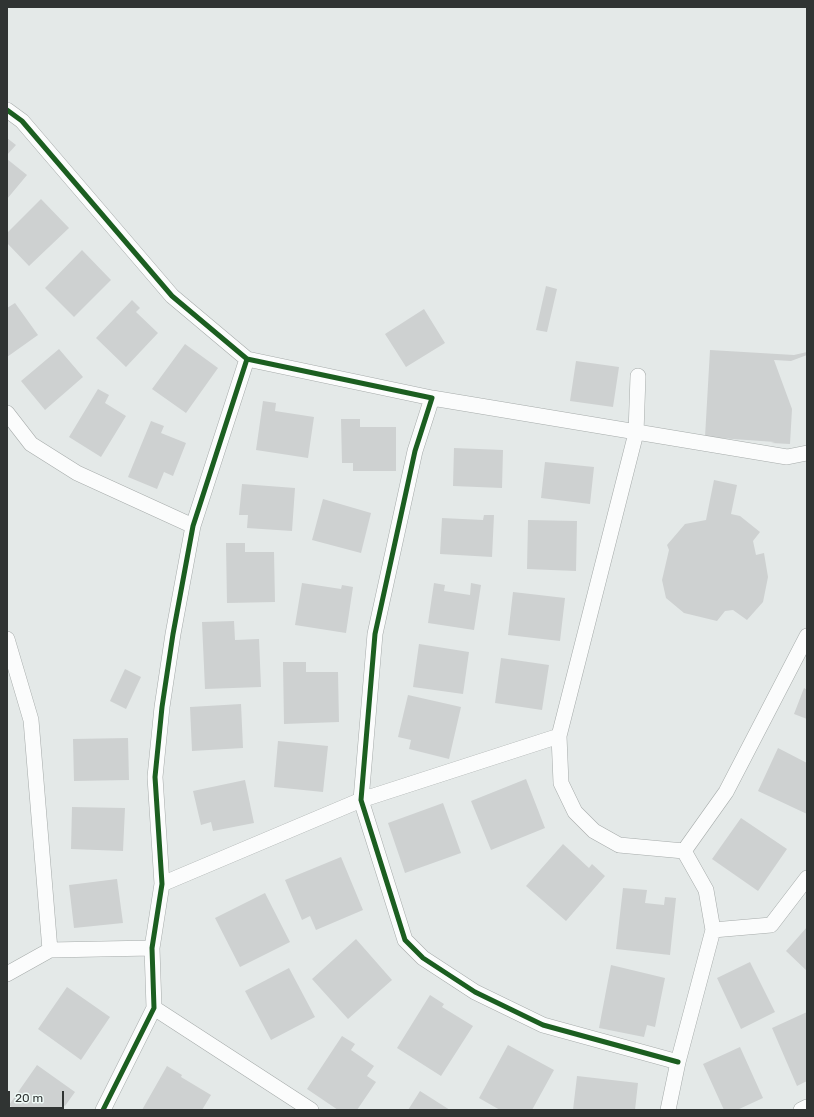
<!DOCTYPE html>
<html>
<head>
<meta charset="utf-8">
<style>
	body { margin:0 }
	#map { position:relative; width:814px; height:1117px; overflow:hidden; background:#e4e9e8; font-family:Rubik,sans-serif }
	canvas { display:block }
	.frame { position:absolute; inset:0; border:8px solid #303433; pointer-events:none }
	.scale { position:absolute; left:8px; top:1091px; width:56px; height:18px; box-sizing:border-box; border:2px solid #303433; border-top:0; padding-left:5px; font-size:12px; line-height:14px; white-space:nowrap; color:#303433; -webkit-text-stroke:3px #effaf7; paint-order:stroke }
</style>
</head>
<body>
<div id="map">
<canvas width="814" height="1117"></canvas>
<div class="frame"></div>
<div class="scale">20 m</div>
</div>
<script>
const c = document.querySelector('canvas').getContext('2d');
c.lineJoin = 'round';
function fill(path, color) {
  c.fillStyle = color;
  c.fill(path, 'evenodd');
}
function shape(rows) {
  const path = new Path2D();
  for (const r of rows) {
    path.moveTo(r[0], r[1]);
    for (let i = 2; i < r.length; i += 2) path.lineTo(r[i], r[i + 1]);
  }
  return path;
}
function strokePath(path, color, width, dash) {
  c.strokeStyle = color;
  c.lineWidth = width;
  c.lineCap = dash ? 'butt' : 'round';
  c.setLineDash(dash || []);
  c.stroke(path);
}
fill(shape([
	[7,138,16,145,7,155],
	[7,159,27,175,7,199],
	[41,199,69,228,29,266,7,243,7,233],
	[82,250,111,280,74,317,45,288],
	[546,286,557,289,547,332,536,330],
	[132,300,140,308,136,312,158,333,126,367,96,338],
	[15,303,38,335,7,357,7,308],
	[424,309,445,343,406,367,385,334],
	[185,344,218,368,186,413,152,389],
	[59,349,83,377,45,410,21,381],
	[710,350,794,355,807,352,807,355,791,361,774,360,792,409,790,444,771,443,775,442,705,437],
	[576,361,619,367,613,407,570,401],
	[98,389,109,395,105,403,126,416,101,457,69,437],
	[263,401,276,403,275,411,314,417,308,458,256,450],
	[341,419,360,419,360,427,396,427,396,471,353,471,353,463,342,463],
	[151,421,164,426,161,433,186,443,173,476,164,472,157,489,128,477],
	[454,448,503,450,502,488,453,486],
	[545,462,594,467,590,504,541,498],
	[714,480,737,485,731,514,740,516,760,532,753,541,756,555,764,553,768,577,763,602,747,620,733,610,725,611,717,621,684,613,666,598,662,580,669,550,667,545,685,524,706,520],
	[242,484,295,488,292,531,247,528,248,515,239,515],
	[323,499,371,513,361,553,312,540],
	[484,515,494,515,492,557,440,554,442,518,483,520],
	[528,520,577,521,576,571,527,569],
	[226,543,245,543,245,552,274,552,275,602,227,603],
	[302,583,341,589,342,585,353,587,346,633,295,625],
	[434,583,445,585,444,591,470,595,471,583,481,585,474,630,428,623],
	[513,592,565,598,560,641,508,635],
	[234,621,235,640,259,639,261,687,205,689,202,622],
	[419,644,469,652,463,694,413,687],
	[501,658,549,665,542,710,495,703],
	[283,662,306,662,306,672,338,672,339,722,284,724],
	[125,669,141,677,126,709,110,701],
	[804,688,807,690,807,719,794,714],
	[408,695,461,707,449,759,409,749,411,740,398,737],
	[241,704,243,748,192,751,190,707],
	[128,738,129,780,74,781,73,739],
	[278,741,328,746,323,792,274,787],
	[778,748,807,763,807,814,758,791],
	[526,779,545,828,491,850,471,801],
	[245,780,254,823,213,831,211,822,201,825,193,791],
	[443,803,461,853,405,873,388,823],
	[72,807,125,808,123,851,71,849],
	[741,818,787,849,758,891,712,859],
	[563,844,589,868,592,864,605,876,566,921,526,886],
	[341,857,363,910,316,930,310,916,302,920,285,880],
	[117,879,123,923,74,928,69,885],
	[623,888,647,890,645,903,664,905,665,897,676,898,670,955,616,949],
	[265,893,290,942,240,967,215,918],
	[807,927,807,971,786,951],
	[356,939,392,980,348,1019,312,979],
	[750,962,775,1012,741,1029,717,978],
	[611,965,665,978,655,1027,647,1025,644,1037,599,1028],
	[289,968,315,1017,271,1040,245,991],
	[67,987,110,1017,81,1060,38,1029],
	[430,995,444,1004,442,1007,473,1026,441,1076,397,1048],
	[807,1012,807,1081,797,1086,772,1028],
	[342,1036,355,1044,351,1050,374,1066,367,1076,376,1082,357,1110,338,1110,307,1089],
	[508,1045,554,1070,532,1110,500,1110,479,1098],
	[740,1047,763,1098,737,1110,724,1110,703,1064],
	[37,1065,75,1092,65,1106,63,1105,59,1110,16,1110,9,1105],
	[167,1066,182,1075,181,1077,211,1095,202,1110,142,1110],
	[577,1076,638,1083,635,1110,573,1110],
	[420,1091,450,1110,408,1110]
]), '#ced1d1');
const street = shape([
	[7,110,22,121,172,296,247,359,432,398,415,451,375,634,361,800,405,940,423,958,475,992,543,1025,678,1062],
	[638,376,636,433,559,736,561,783,575,812,594,831,619,845,684,851],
	[432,398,787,457,807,453],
	[7,413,31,444,77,473,193,526],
	[807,636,726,792,684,851,706,890,713,930,771,925,807,878],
	[7,639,31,720,50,950],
	[162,884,361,800,559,736],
	[7,974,50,950,152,948],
	[154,1008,311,1110],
	[103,1110,154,1008,152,948,162,884,155,777,162,707,173,634,193,526,247,359],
	[668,1110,678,1062,713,930],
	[801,1110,807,1107]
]);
strokePath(street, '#a6abaa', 16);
strokePath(street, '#fbfcfc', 15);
strokePath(shape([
	[7,110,22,121,172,296,247,359,432,398,415,451,375,634,361,800,405,940,423,958,475,992,543,1025,678,1062],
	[103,1110,154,1008,152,948,162,884,155,777,162,707,173,634,193,526,247,359]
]), '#1b5e20', 5);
</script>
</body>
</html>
